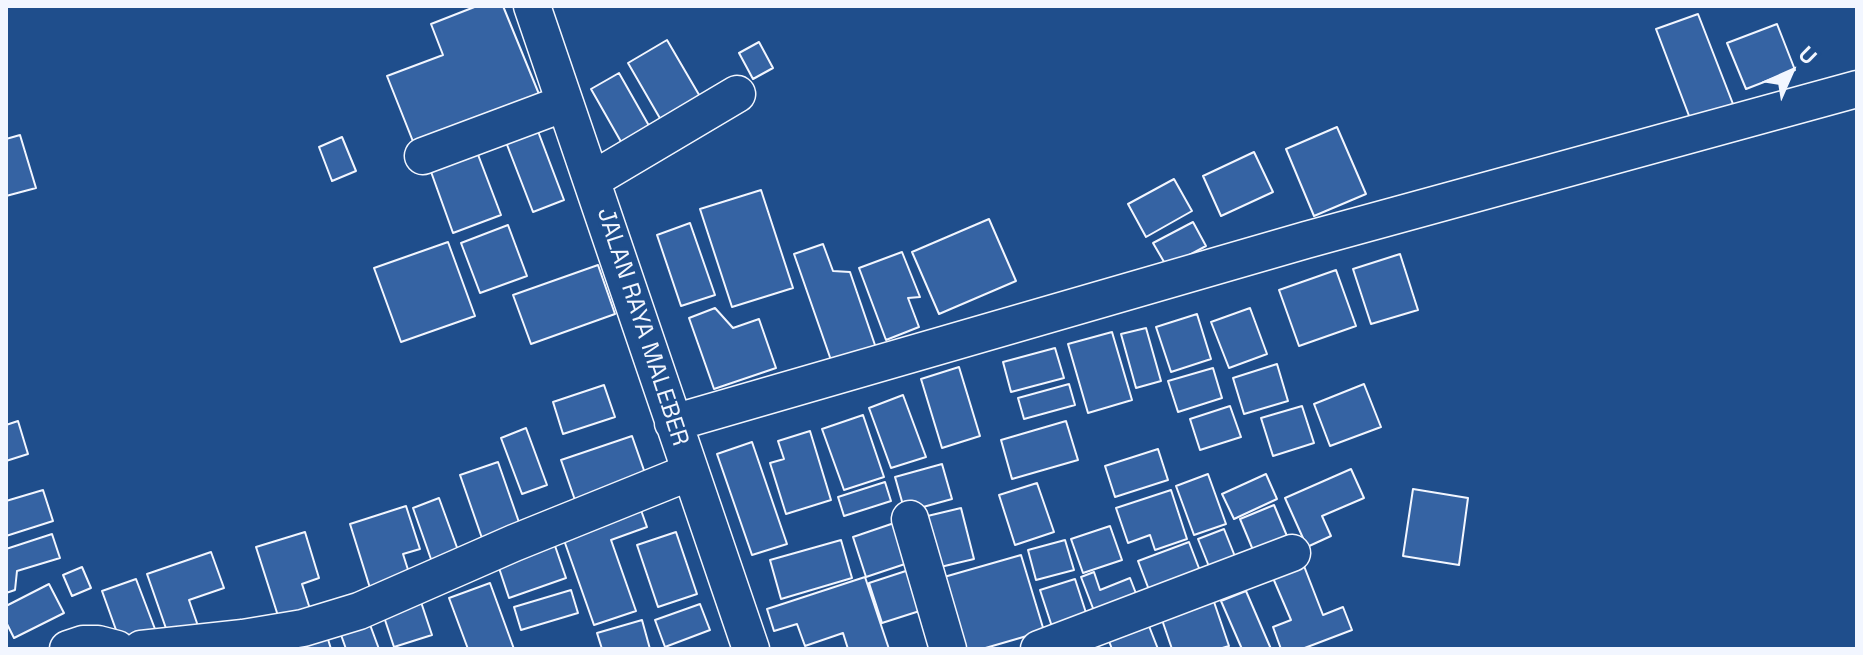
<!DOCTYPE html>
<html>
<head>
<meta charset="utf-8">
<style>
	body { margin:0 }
	#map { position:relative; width:1863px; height:655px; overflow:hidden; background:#1f4e8c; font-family:"Space Grotesk",sans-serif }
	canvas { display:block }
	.frame { position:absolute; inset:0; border:8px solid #f2f6ff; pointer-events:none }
	.north { position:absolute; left:1751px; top:32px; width:80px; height:80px; -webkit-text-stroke:6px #1f4e8c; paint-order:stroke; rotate:45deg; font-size:22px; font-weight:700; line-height:32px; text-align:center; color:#f2f6ff }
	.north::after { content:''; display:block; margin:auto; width:28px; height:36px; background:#f2f6ff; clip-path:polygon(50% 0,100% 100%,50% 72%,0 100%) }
</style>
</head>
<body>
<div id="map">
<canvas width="1863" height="655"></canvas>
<div class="frame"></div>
<div class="north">U</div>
</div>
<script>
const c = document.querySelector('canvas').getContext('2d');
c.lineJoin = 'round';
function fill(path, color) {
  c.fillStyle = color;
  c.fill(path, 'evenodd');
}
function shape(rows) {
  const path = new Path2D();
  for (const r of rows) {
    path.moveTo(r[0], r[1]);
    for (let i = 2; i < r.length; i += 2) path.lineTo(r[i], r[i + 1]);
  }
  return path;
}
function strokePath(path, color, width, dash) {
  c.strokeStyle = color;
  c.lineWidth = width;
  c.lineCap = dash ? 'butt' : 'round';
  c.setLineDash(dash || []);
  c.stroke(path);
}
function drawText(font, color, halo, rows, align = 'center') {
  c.font = font + ' "Space Grotesk",sans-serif';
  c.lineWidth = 6;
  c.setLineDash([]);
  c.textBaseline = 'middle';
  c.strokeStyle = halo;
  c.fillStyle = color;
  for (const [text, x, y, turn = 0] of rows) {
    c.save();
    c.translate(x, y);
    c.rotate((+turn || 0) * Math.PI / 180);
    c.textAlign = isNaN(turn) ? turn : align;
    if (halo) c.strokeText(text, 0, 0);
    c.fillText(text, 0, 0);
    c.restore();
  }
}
const building = shape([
	[477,6,503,6,541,99,416,149,387,76,443,55,431,24,477,6],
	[1698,14,1733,104,1691,121,1656,29,1698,14],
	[1777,24,1795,70,1746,89,1727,43,1777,24],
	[667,40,705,105,665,127,628,63,667,40],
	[759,42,773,68,753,79,739,53,759,42],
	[619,73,652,131,624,147,591,89,619,73],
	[536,126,564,200,533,212,504,137,536,126],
	[1337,127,1366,194,1314,216,1286,149,1337,127],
	[20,135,36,188,6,196,6,139,20,135],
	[342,137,356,171,332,181,319,147,342,137],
	[477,152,501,215,453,233,430,169,477,152],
	[1254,152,1273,192,1221,216,1203,176,1254,152],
	[1174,179,1192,211,1146,237,1128,204,1174,179],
	[761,190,793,288,732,307,700,209,761,190],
	[989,219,1016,281,939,314,912,252,989,219],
	[1193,222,1206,246,1167,267,1153,243,1193,222],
	[690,223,715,295,681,306,657,235,690,223],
	[508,225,527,276,480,293,461,243,508,225],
	[448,242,475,316,401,342,374,268,448,242],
	[823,244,833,271,850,272,876,348,832,363,794,254,823,244],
	[902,252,920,297,908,298,919,327,886,340,859,268,902,252],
	[1400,254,1418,310,1371,324,1353,269,1400,254],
	[598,265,615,314,531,344,513,295,598,265],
	[1336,270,1356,326,1299,346,1279,290,1336,270],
	[715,308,733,328,759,319,776,368,714,389,689,318,715,308],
	[1250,308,1267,354,1229,368,1211,322,1250,308],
	[1197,314,1211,359,1171,372,1156,327,1197,314],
	[1146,328,1161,381,1136,388,1121,334,1146,328],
	[1112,332,1132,400,1088,413,1068,344,1112,332],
	[1055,348,1064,378,1011,392,1003,362,1055,348],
	[1277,364,1288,401,1244,414,1233,378,1277,364],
	[959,367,980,436,942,448,921,379,959,367],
	[1213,368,1222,398,1178,412,1168,381,1213,368],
	[1069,384,1075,405,1024,419,1018,398,1069,384],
	[1364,384,1381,427,1330,446,1314,404,1364,384],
	[604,385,615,417,563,434,553,402,604,385],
	[903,395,926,457,891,468,869,408,903,395],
	[1230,406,1241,437,1200,450,1190,419,1230,406],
	[1302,406,1314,443,1273,456,1261,418,1302,406],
	[863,415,884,477,844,490,822,429,863,415],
	[18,421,28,454,6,461,6,425,18,421],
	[1066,421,1078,460,1012,479,1001,440,1066,421],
	[526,428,547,485,522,494,501,438,526,428],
	[810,431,831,500,786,514,770,463,784,459,778,441,810,431],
	[632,436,647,479,576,503,561,460,632,436],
	[752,442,787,544,752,555,717,454,752,442],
	[1158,449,1168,480,1115,497,1105,466,1158,449],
	[498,462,521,528,483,541,460,475,498,462],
	[942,464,952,499,905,512,895,477,942,464],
	[1351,469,1364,498,1322,516,1331,536,1307,547,1285,498,1351,469],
	[1208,474,1226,524,1194,535,1176,486,1208,474],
	[1266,474,1277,499,1234,519,1222,494,1266,474],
	[885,482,891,501,844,516,838,497,885,482],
	[1037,483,1054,532,1015,545,999,495,1037,483],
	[1413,489,1468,498,1459,565,1403,556,1413,489],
	[43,490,53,521,6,536,6,501,43,490],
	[1171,490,1187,539,1155,550,1150,535,1128,543,1116,508,1171,490],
	[439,498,459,553,432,562,413,508,439,498],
	[637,499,647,527,611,540,636,611,594,625,559,526,637,499],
	[1274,505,1292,548,1258,562,1240,519,1274,505],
	[406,506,420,549,403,554,410,576,370,588,350,524,406,506],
	[961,508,974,559,932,569,919,518,961,508],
	[903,520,917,560,866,577,853,537,903,520],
	[1110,526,1122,560,1083,573,1071,539,1110,526],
	[1224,529,1240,569,1214,579,1198,539,1224,529],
	[305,532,319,578,302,584,310,609,279,619,256,547,305,532],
	[676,532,697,594,658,607,637,545,676,532],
	[52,534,60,558,17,571,15,590,6,593,6,549,52,534],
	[553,540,566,578,509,598,496,559,553,540],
	[841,540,852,578,781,599,770,560,841,540],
	[1065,540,1074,570,1036,580,1028,550,1065,540],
	[1189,542,1205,584,1154,603,1138,561,1189,542],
	[211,552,224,588,189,600,198,626,169,637,147,574,211,552],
	[1021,555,1044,631,982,649,958,649,937,579,1021,555],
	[1304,566,1323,615,1343,607,1352,630,1302,649,1281,649,1273,627,1291,620,1273,578,1304,566],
	[82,567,91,588,72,596,63,575,82,567],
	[915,568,929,608,882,623,869,583,915,568],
	[1094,572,1100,590,1130,578,1142,609,1099,624,1081,577,1094,572],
	[865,577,889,649,848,649,843,633,805,646,797,624,774,631,767,609,865,577],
	[136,579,155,629,120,641,102,591,136,579],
	[1075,579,1091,628,1056,639,1040,590,1075,579],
	[490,583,514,649,468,649,449,598,490,583],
	[49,584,64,613,14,638,6,622,6,606,49,584],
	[571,590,578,613,521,630,514,607,571,590],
	[1246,591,1271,649,1242,649,1221,601,1246,591],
	[419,596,432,635,394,647,381,608,419,596],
	[1212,596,1229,646,1219,649,1172,649,1160,614,1212,596],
	[700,604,710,630,665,647,655,620,700,604],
	[642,620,650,649,602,649,597,633,642,620],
	[1147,621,1158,649,1112,649,1107,636,1147,621],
	[369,622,379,649,346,649,340,632,369,622],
	[327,636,331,649,302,649,300,645,327,636]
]);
fill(building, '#3563a3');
strokePath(building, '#f2f6ff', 2);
const minor = shape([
	[532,6,751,649],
	[423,156,565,103],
	[592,180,737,94],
	[673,423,1306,240,1857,89],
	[910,519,948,649],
	[68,649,83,644,98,644,117,649],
	[141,649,243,638,303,628,359,611,514,543,690,472],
	[1039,649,1292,553]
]);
strokePath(minor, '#f2f6ff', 39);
strokePath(minor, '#1f4e8c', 36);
drawText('24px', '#f2f6ff', '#1f4e8c', [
	["JALAN RAYA MALEBER",642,327,72]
]);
</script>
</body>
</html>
